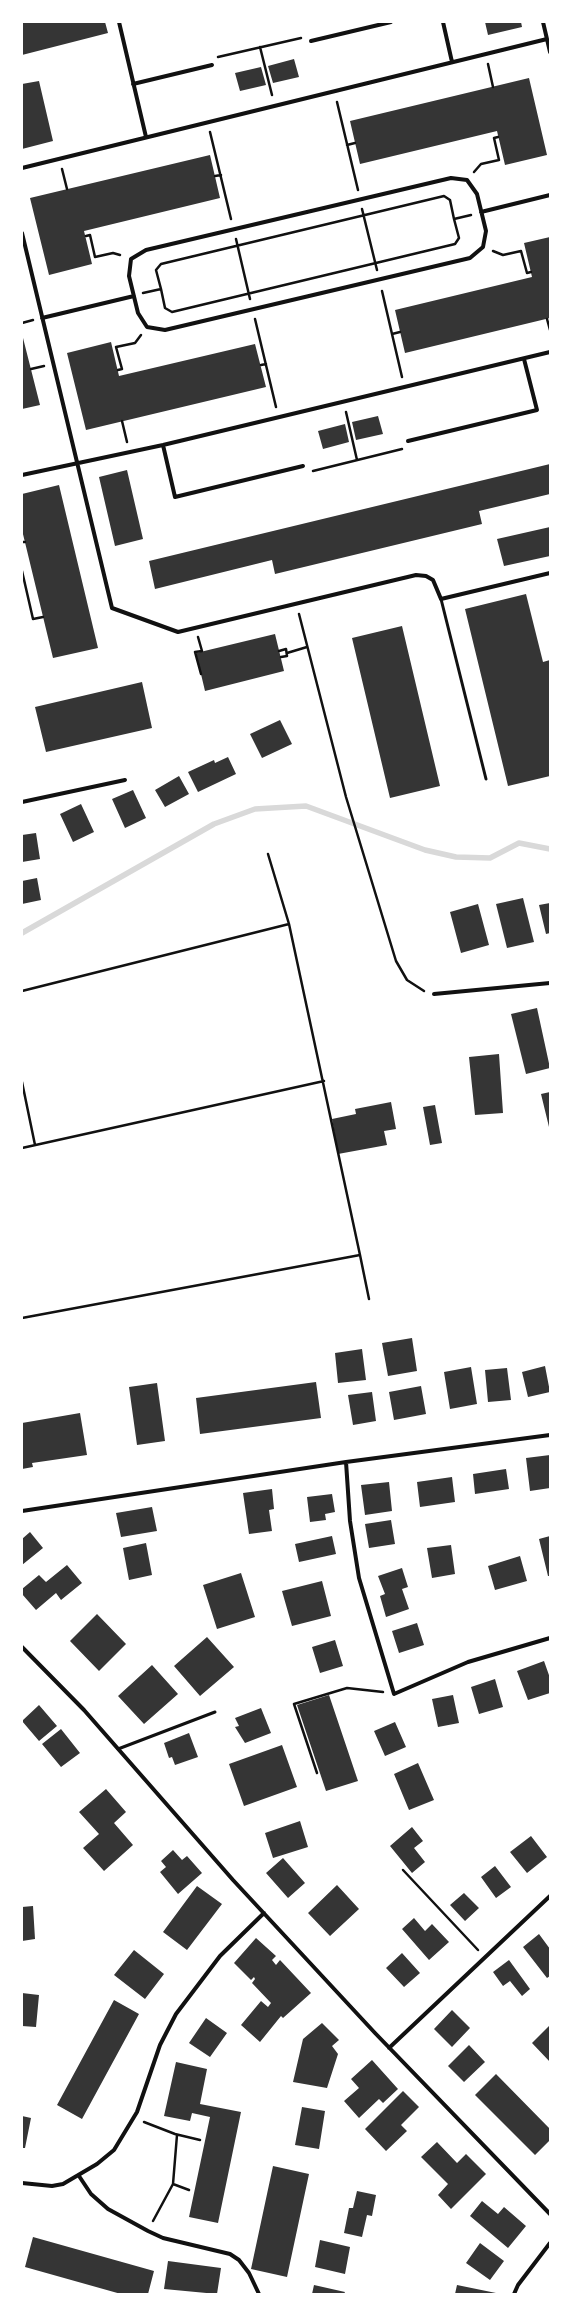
<!DOCTYPE html>
<html>
<head>
<meta charset="utf-8">
<style>
	body { margin:0 }
	#map { position:relative; width:572px; height:2316px; overflow:hidden; background:#fff; font-family:Mulish,sans-serif }
	canvas { display:block }
	.frame { position:absolute; inset:0; border:23px solid #fff; pointer-events:none }
</style>
</head>
<body>
<div id="map">
<canvas width="572" height="2316"></canvas>
<div class="frame"></div>
</div>
<script>
const c = document.querySelector('canvas').getContext('2d');
c.lineJoin = 'round';
function shape(rows) {
  const path = new Path2D();
  for (const r of rows) {
    path.moveTo(r[0], r[1]);
    for (let i = 2; i < r.length; i += 2) path.lineTo(r[i], r[i + 1]);
  }
  return path;
}
function strokePath(path, color, width, dash) {
  c.strokeStyle = color;
  c.lineWidth = width;
  c.lineCap = dash ? 'butt' : 'round';
  c.setLineDash(dash || []);
  c.stroke(path);
}
function fill(path, color) {
  c.fillStyle = color;
  c.fill(path, 'evenodd');
}
strokePath(shape([
	[22,933,214,824,255,809,306,806,425,850,456,857,490,858,519,843,550,849]
]), '#d9d9d9', 5.5);
fill(shape([
	[22,22,105,22,108,33,22,55],
	[485,22,521,22,522,27,488,35],
	[294,59,299,77,273,83,268,66],
	[261,67,266,85,240,91,235,73],
	[529,78,547,155,505,165,497,131,360,164,350,121],
	[39,81,53,141,22,149,22,84],
	[210,155,220,198,84,231,92,264,49,275,30,198],
	[550,237,550,318,405,353,395,310,532,277,524,243],
	[22,334,40,405,22,409],
	[111,342,119,376,255,344,266,387,86,430,67,353],
	[378,416,383,434,356,440,352,422],
	[345,424,349,442,323,449,318,431],
	[550,464,550,494,479,511,482,524,275,574,272,560,155,589,149,561],
	[127,470,143,539,115,546,99,477],
	[59,485,98,648,53,658,22,530,22,494],
	[550,527,550,556,504,566,497,539],
	[526,594,543,662,550,660,550,776,508,786,465,609],
	[402,626,440,786,390,798,352,638],
	[275,634,284,671,205,691,196,653],
	[142,682,152,728,46,752,35,707],
	[280,720,292,744,262,758,250,734],
	[228,757,236,774,198,792,188,772,214,760,215,763],
	[179,776,189,794,165,807,155,790],
	[133,790,146,818,125,828,112,799],
	[81,804,94,832,73,842,60,814],
	[36,833,40,859,22,862,22,835],
	[37,878,41,900,22,904,22,881],
	[523,898,534,942,507,948,496,904],
	[550,903,550,933,546,934,539,905],
	[478,904,489,945,461,953,450,912],
	[537,1008,550,1068,526,1074,511,1014],
	[499,1054,503,1113,475,1115,469,1057],
	[550,1092,550,1127,549,1127,541,1094],
	[391,1102,396,1129,384,1131,387,1145,338,1154,332,1119,356,1114,355,1109],
	[435,1105,442,1143,430,1145,423,1107],
	[412,1338,417,1371,388,1376,382,1343],
	[362,1349,366,1380,338,1383,335,1353],
	[545,1366,550,1392,528,1397,522,1372],
	[471,1367,477,1404,450,1409,444,1372],
	[507,1368,511,1400,488,1402,485,1370],
	[316,1382,321,1418,200,1434,196,1398],
	[157,1383,165,1441,137,1445,129,1387],
	[421,1386,426,1414,394,1420,389,1392],
	[372,1392,376,1421,353,1425,348,1395],
	[80,1413,87,1455,32,1463,33,1467,22,1469,22,1423],
	[550,1455,550,1488,530,1491,526,1458],
	[506,1469,509,1489,475,1494,473,1474],
	[452,1477,455,1502,420,1507,417,1482],
	[389,1482,392,1511,365,1515,361,1485],
	[272,1489,274,1509,269,1510,272,1531,249,1534,243,1493],
	[332,1494,335,1512,325,1514,326,1520,310,1522,307,1497],
	[152,1507,157,1531,121,1537,116,1513],
	[391,1520,395,1544,369,1548,365,1524],
	[30,1532,43,1548,22,1565,22,1539],
	[332,1536,336,1554,299,1562,295,1544],
	[550,1536,550,1576,548,1576,539,1539],
	[146,1543,152,1575,129,1580,123,1548],
	[451,1545,455,1574,432,1578,427,1548],
	[520,1556,527,1581,495,1590,488,1566],
	[67,1565,82,1583,61,1600,56,1593,36,1610,22,1594,22,1589,39,1575,46,1582],
	[402,1568,408,1587,402,1589,409,1609,386,1617,380,1596,385,1594,378,1576],
	[241,1573,255,1617,217,1629,203,1585],
	[322,1581,331,1616,292,1626,282,1591],
	[97,1614,126,1644,99,1671,70,1641],
	[417,1623,424,1645,399,1653,392,1631],
	[207,1637,234,1667,200,1696,174,1666],
	[335,1640,343,1666,320,1673,312,1647],
	[544,1661,550,1678,550,1693,528,1700,517,1671],
	[152,1665,178,1694,144,1724,118,1696],
	[495,1679,503,1707,479,1714,471,1687],
	[329,1695,358,1781,326,1791,297,1705],
	[453,1695,459,1723,438,1727,432,1699],
	[39,1705,57,1726,39,1741,22,1721],
	[261,1708,271,1733,245,1743,235,1727,239,1726,235,1718],
	[395,1722,406,1747,385,1756,374,1731],
	[61,1729,80,1753,61,1767,42,1744],
	[189,1733,198,1757,175,1765,172,1757,169,1758,164,1743],
	[282,1745,297,1787,244,1806,229,1764],
	[418,1763,434,1800,409,1810,394,1774],
	[106,1789,126,1812,114,1823,133,1845,104,1871,83,1848,99,1834,79,1812],
	[300,1821,308,1847,273,1858,265,1833],
	[412,1827,423,1841,414,1848,425,1862,412,1873,390,1846],
	[531,1836,547,1857,527,1873,510,1852],
	[173,1850,182,1860,187,1856,202,1873,178,1894,160,1872,166,1867,161,1861],
	[283,1858,305,1883,288,1898,266,1873],
	[495,1866,511,1887,496,1898,481,1877],
	[337,1885,359,1909,330,1936,308,1913],
	[197,1886,222,1904,187,1950,163,1932],
	[464,1893,479,1908,465,1921,450,1905],
	[33,1906,35,1939,22,1941,22,1907],
	[414,1918,425,1931,432,1924,449,1942,429,1960,402,1929],
	[539,1934,550,1949,550,1976,547,1978,523,1947],
	[256,1938,276,1956,272,1960,276,1965,280,1960,311,1993,283,2018,281,2016,260,2042,241,2025,261,2001,268,2007,271,2003,252,1983,255,1979,254,1977,251,1980,234,1963],
	[134,1950,164,1974,145,1999,114,1975],
	[402,1953,420,1973,404,1987,386,1968],
	[509,1960,530,1989,522,1996,510,1981,503,1986,493,1972],
	[22,1993,39,1995,36,2027,22,2026],
	[114,2000,139,2014,82,2119,57,2105],
	[452,2010,470,2028,452,2047,434,2029],
	[206,2018,227,2033,210,2057,189,2043],
	[322,2023,339,2040,332,2046,338,2054,327,2088,293,2082,303,2039],
	[550,2025,550,2062,532,2043],
	[469,2045,485,2062,464,2082,448,2066],
	[372,2060,398,2089,383,2103,379,2099,359,2118,344,2101,359,2088,351,2079],
	[176,2062,207,2069,200,2104,241,2112,218,2223,189,2217,210,2117,192,2113,190,2121,164,2116],
	[496,2074,550,2129,550,2140,535,2155,475,2095],
	[403,2091,419,2107,401,2125,407,2131,386,2151,365,2129],
	[302,2107,325,2111,319,2149,295,2145],
	[22,2116,31,2118,25,2148,22,2148],
	[437,2142,457,2163,466,2154,486,2174,451,2209,438,2195,448,2184,421,2157],
	[273,2166,309,2174,287,2277,251,2269],
	[357,2191,376,2195,372,2216,367,2215,362,2237,344,2233,349,2208,353,2208],
	[482,2201,498,2214,504,2207,526,2226,508,2248,470,2216],
	[33,2237,154,2271,148,2294,121,2294,25,2267],
	[320,2240,350,2247,345,2274,315,2267],
	[480,2243,504,2261,490,2280,466,2263],
	[168,2261,221,2268,217,2294,164,2289],
	[314,2285,345,2292,344,2294,312,2294],
	[457,2285,496,2293,496,2294,455,2294]
]), '#353535');
strokePath(shape([
	[260,47,272,95],
	[218,57,301,38],
	[488,64,493,87],
	[337,102,358,190],
	[210,132,231,219],
	[347,145,355,143],
	[62,169,67,189],
	[474,172,481,164,499,160,494,138,498,137],
	[215,176,221,175],
	[362,209,377,270],
	[86,236,90,235,95,257,113,253,120,255],
	[236,239,250,299],
	[493,251,503,255,521,251,527,273,531,272],
	[161,289,156,270,161,264,444,196,450,200,454,219,471,215],
	[382,291,402,377],
	[143,293,161,289,165,308,172,312,455,244,459,238,454,219],
	[255,319,276,407],
	[547,319,550,330],
	[22,323,33,320],
	[392,334,400,332],
	[261,365,266,364],
	[31,369,44,366],
	[118,370,122,369,116,347,135,343,141,335],
	[346,412,357,460],
	[122,421,127,442],
	[313,471,402,449],
	[22,542,25,542],
	[22,571,33,619,43,617],
	[299,614,346,797,396,961,407,980,424,991],
	[198,637,202,651],
	[279,651,286,649,287,656,281,657],
	[287,653,307,647],
	[201,674,195,652,202,651],
	[268,854,289,924],
	[22,991,289,924,360,1255,22,1318],
	[22,1082,35,1145],
	[22,1148,324,1081],
	[360,1255,369,1299],
	[317,1773,294,1704,347,1688,383,1692],
	[403,1870,478,1950],
	[144,2122,175,2134,200,2140],
	[173,2184,189,2190],
	[153,2221,173,2184,177,2135]
]), '#111', 2.5);
strokePath(shape([
	[441,599,486,779],
	[118,1749,215,1712]
]), '#111', 3);
strokePath(shape([
	[119,22,146,137],
	[443,22,452,62],
	[543,22,550,52],
	[311,41,391,22],
	[133,84,212,65],
	[22,168,547,39],
	[451,178,467,180,477,194,486,231,483,247,470,258,165,330,147,327,138,313,129,276,131,259,146,250,451,178],
	[481,212,550,195],
	[22,233,112,608,178,632,416,575,426,576,433,580,441,599,550,573],
	[42,318,134,296],
	[408,441,537,410,524,359],
	[163,445,175,497,303,466],
	[22,475,163,445,550,352],
	[22,802,125,780],
	[434,994,550,983],
	[346,1462,350,1521,359,1578,394,1694,468,1662,550,1638],
	[22,1511,346,1462,550,1435],
	[22,1647,84,1710,233,1880,375,2033,550,2214],
	[389,2048,550,1896],
	[79,2176,91,2194,108,2209,148,2231,163,2238,230,2254,239,2260,249,2273,259,2294],
	[22,2183,52,2186,63,2184,97,2164,114,2150,137,2112,160,2045,176,2014,220,1956,264,1913],
	[514,2294,518,2285,550,2243]
]), '#111', 4);
</script>
</body>
</html>
